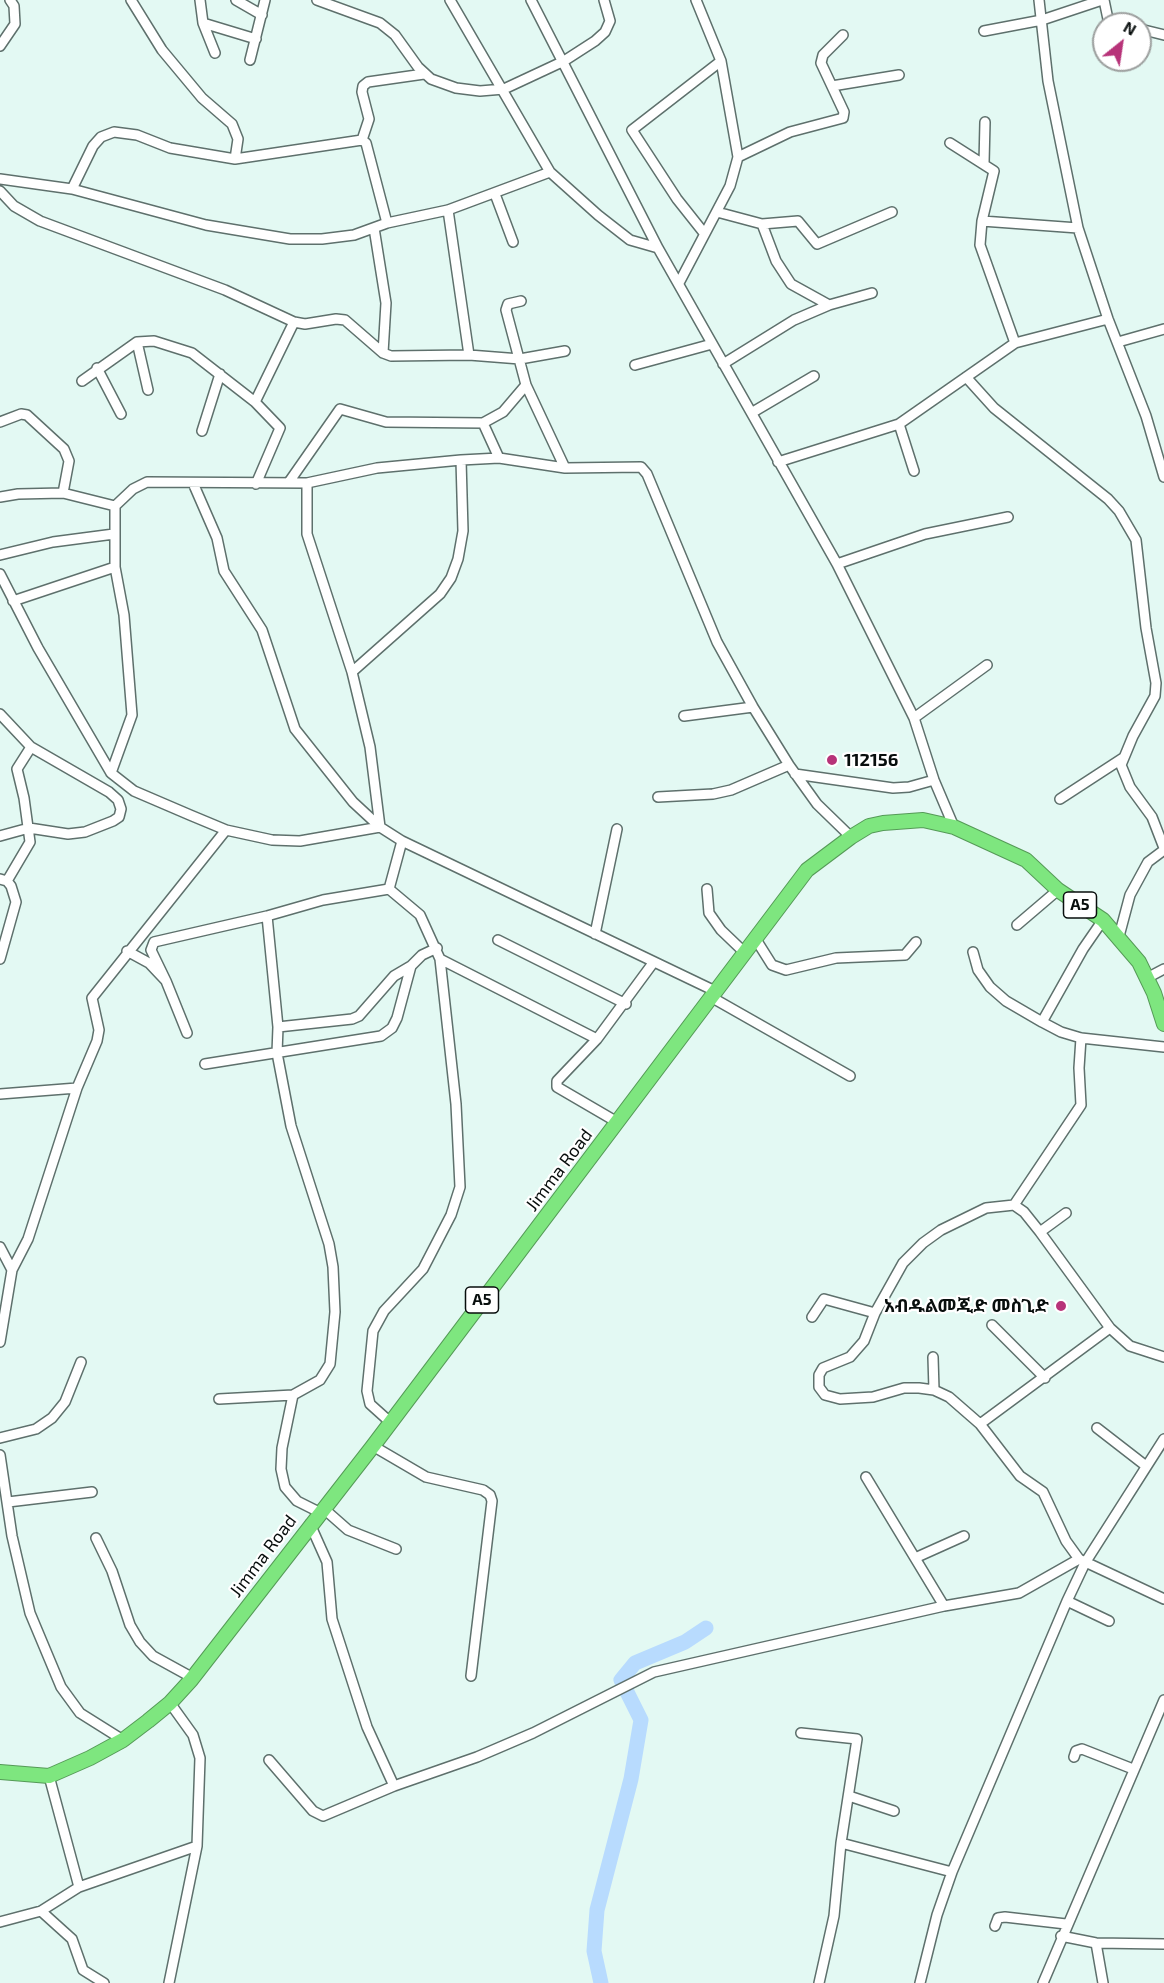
<!DOCTYPE html>
<html>
<head>
<meta charset="utf-8">
<style>
	body { margin:0 }
	#map { position:relative; width:1164px; height:1983px; overflow:hidden; background:#e3f9f3; font-family:"Exo 2",sans-serif }
	canvas { display:block }
	.north { position:absolute; left:1092px; top:12px; width:60px; height:60px; box-sizing:border-box; background:#fff; border:2px solid #9c9f9e; border-radius:50%; rotate:30deg; font-size:16px; font-weight:700; line-height:24px; text-align:center; color:#080e0d }
	.north::after { content:''; display:block; margin:auto; width:21px; height:27px; background:#b73379; clip-path:polygon(50% 0,100% 100%,50% 72%,0 100%) }
</style>
</head>
<body>
<div id="map">
<canvas width="1164" height="1983"></canvas>
<div class="north">N</div>
</div>
<script>
const c = document.querySelector('canvas').getContext('2d');
c.lineJoin = 'round';
function shape(rows) {
  const path = new Path2D();
  for (const r of rows) {
    path.moveTo(r[0], r[1]);
    for (let i = 2; i < r.length; i += 2) path.lineTo(r[i], r[i + 1]);
  }
  return path;
}
function strokePath(path, color, width, dash) {
  c.strokeStyle = color;
  c.lineWidth = width;
  c.lineCap = dash ? 'butt' : 'round';
  c.setLineDash(dash || []);
  c.stroke(path);
}
function drawText(font, color, halo, rows, align = 'center') {
  c.font = font + ' "Exo 2","Noto Sans Ethiopic",sans-serif';
  c.lineWidth = 4.5;
  c.setLineDash([]);
  c.textBaseline = 'middle';
  c.strokeStyle = halo;
  c.fillStyle = color;
  for (const [text, x, y, turn = 0] of rows) {
    c.save();
    c.translate(x, y);
    c.rotate((+turn || 0) * Math.PI / 180);
    c.textAlign = isNaN(turn) ? turn : align;
    if (halo) c.strokeText(text, 0, 0);
    c.fillText(text, 0, 0);
    c.restore();
  }
}
strokePath(shape([
	[601,1983,594,1951,597,1910,631,1779,641,1720,621,1680,635,1663,685,1642,706,1628]
]), '#b8dbfe', 15);
const minor = shape([
	[131,0,162,50,202,98,232,124,238,139,235,159],
	[200,0,203,23,215,53],
	[236,0,262,15],
	[317,0,380,23,395,35,418,67,431,79,456,88,480,91,504,89,564,61,595,41,605,32,610,21,604,0],
	[450,0,550,172,598,215,630,240,658,248],
	[531,0,658,248,837,564,914,718,934,780,954,827],
	[1039,0,1048,81,1078,228,1108,319,1146,416,1164,477],
	[1104,0,1109,24],
	[203,23,256,39],
	[1140,29,1164,35],
	[984,31,1042,20,1102,0],
	[0,46,15,24,14,6,10,0],
	[250,60,265,0],
	[832,86,899,75],
	[362,140,369,119,362,92,363,86,368,82,424,74],
	[362,140,366,143,387,223],
	[950,143,994,171,982,221,980,245,1015,343],
	[738,157,790,132,843,118,844,112,821,63,823,55,843,35],
	[984,163,985,122],
	[0,179,72,189,206,225,290,239,322,239,354,235,387,223,448,210,550,172],
	[72,189,93,146,101,137,114,132,137,135,170,148,235,159,362,140],
	[0,191,14,206,40,221,225,290,294,322,305,324,336,319,345,320,383,353,391,356,469,355,520,359,565,351],
	[495,194,513,242],
	[448,210,469,355],
	[717,212,762,224,798,221,817,244,892,212],
	[982,221,1078,228],
	[762,224,776,261,791,284,829,305],
	[374,228,386,303,383,353],
	[704,233,677,199,632,130,721,61],
	[679,283,730,186,738,157,721,61,696,0],
	[521,301,508,304,506,310,526,385,565,468],
	[137,342,148,390],
	[1118,342,1164,329],
	[723,364,794,320,829,305,872,293],
	[635,365,712,344],
	[97,368,121,414],
	[966,377,994,408,1108,499,1119,511,1136,540,1146,628,1156,683,1155,696,1133,736,1121,765,1130,787,1152,817,1164,848],
	[82,381,137,342,154,341,192,353,255,402,280,428,256,484],
	[255,402,294,322],
	[753,412,814,376],
	[0,422,21,414,27,415,64,449,69,461,63,493],
	[483,423,499,458],
	[899,424,914,471],
	[202,431,220,374],
	[778,462,899,424,1015,343,1108,319],
	[289,482,340,409,386,422,483,423,503,412,526,385],
	[193,483,217,538,224,571,262,630,295,729,353,802,380,827,402,841,715,991],
	[307,483,307,534,352,672,370,747,380,827],
	[0,497,18,494,63,493,115,506,133,489,147,482,307,483,377,468,461,460,499,458,565,468,641,467,647,474,717,642,753,707,789,765,817,804,851,837],
	[115,506,115,567,124,615,132,715,111,773,134,791,190,815,226,830,272,840,300,841,380,827],
	[0,555,53,542,114,534],
	[837,564,925,534,1008,517],
	[0,574,38,648,111,773],
	[13,601,115,567],
	[352,672,440,594,451,578,458,559,463,531,461,460],
	[0,714,31,747,109,792,118,800,121,809,119,817,113,821,85,832,68,834,29,828,0,836],
	[684,716,753,707],
	[914,718,987,665],
	[795,774,893,788,909,787,934,780],
	[658,797,713,794,731,790,789,765],
	[1060,799,1123,758],
	[0,879,7,881,11,886,16,902,0,959],
	[7,881,30,842,24,798,17,769,31,747],
	[389,889,420,915,440,959,456,1104,460,1187,451,1215,423,1269,384,1311,373,1331,367,1391,370,1404,390,1422],
	[707,889,709,913,721,930,745,953],
	[267,916,278,1027,277,1053,291,1126,329,1244,333,1267,335,1312,330,1364,320,1380,293,1395,282,1448,281,1469,285,1487,297,1501,319,1512],
	[1103,920,1083,949,1042,1022,1061,1032,1081,1038,1164,1047],
	[1017,925,1058,890],
	[595,934,617,829],
	[755,938,772,965,786,970,836,958,905,955,916,942],
	[498,940,626,1004],
	[1118,940,1130,895,1148,862,1164,850],
	[127,951,149,963,166,981,187,1033],
	[973,952,978,970,990,987,1006,1001,1042,1022],
	[440,959,597,1039],
	[1147,978,1164,969],
	[166,981,151,950,154,942,267,916,323,900,389,889,402,841],
	[711,997,850,1076],
	[278,1027,352,1019,359,1016,394,976,411,966],
	[205,1064,381,1036,392,1028,397,1018,411,966,422,955,437,948],
	[0,1094,77,1088],
	[617,1122,557,1087,557,1081,597,1039,653,963],
	[1014,1205,1081,1105,1079,1068,1081,1038],
	[1040,1232,1066,1213],
	[0,1247,12,1270],
	[812,1317,824,1299,875,1313],
	[992,1325,1045,1378],
	[1110,1328,1130,1346,1164,1357],
	[0,1342,12,1270,28,1239,77,1088,97,1041,99,1030,92,998,226,830],
	[933,1357,934,1390],
	[219,1399,293,1395],
	[980,1424,1110,1328,1040,1232,1024,1212,1014,1205,986,1208,941,1230,923,1243,903,1263,875,1313,864,1341,850,1357,823,1368,819,1375,819,1387,825,1395,840,1399,873,1397,904,1388,919,1388,934,1390,949,1397,980,1424,1020,1476,1043,1492,1066,1541,1079,1559,1164,1599],
	[1097,1428,1146,1466],
	[0,1438,36,1429,52,1418,65,1402,81,1362],
	[373,1446,426,1477,483,1490,490,1495,492,1501,471,1676],
	[0,1455,12,1536,30,1613,61,1687,80,1713,123,1740],
	[866,1477,944,1606],
	[8,1502,92,1492],
	[323,1508,348,1530,396,1549],
	[310,1524,327,1562,332,1619,367,1727,394,1786],
	[96,1538,112,1571,130,1625,140,1642,153,1656,193,1678],
	[915,1558,964,1536],
	[1067,1601,1109,1621],
	[801,1733,857,1739,841,1843,952,1872],
	[1074,1757,1076,1751,1082,1749,1133,1769],
	[269,1760,313,1811,323,1816,394,1786,477,1757,533,1733,654,1672,944,1606,1019,1593,1079,1559],
	[49,1776,79,1887],
	[849,1796,894,1811],
	[41,1911,72,1939,83,1970,104,1983],
	[0,1922,41,1911,79,1887,197,1846],
	[995,1926,998,1918,1005,1917,1066,1924],
	[1061,1936,1096,1943,1164,1944],
	[1096,1943,1103,1983],
	[169,1983,197,1846,200,1758,193,1735,170,1703],
	[819,1983,834,1916,841,1843],
	[920,1983,937,1915,952,1872,1067,1601,1085,1563,1164,1439],
	[1043,1983,1164,1700]
]);
const highway = shape([
	[0,1772,49,1776,90,1758,123,1740,148,1721,170,1703,191,1680,373,1446,807,870,851,837,869,826,883,823,923,820,954,827,1026,860,1058,890,1103,920,1139,962,1154,993,1164,1024]
]);
strokePath(minor, '#5e706c', 12);
strokePath(highway, '#559a57', 16);
strokePath(minor, '#fff', 9);
strokePath(highway, '#7ee67f', 14);
for (const [x, y, r, color] of [
	[832,760,6,"#b73379"],
	[1061,1306,6,"#b73379"]
]) {
  const dot = new Path2D();
  dot.arc(x, y, r, 0, 2 * Math.PI);
  c.fillStyle = color;
  c.fill(dot);
  strokePath(dot, '#fff', 2);
}
for (const [x, y, w] of [
	[1080,905,33],
	[482,1300,33]
]) {
  const box = new Path2D();
  box.roundRect(x - w / 2, y - 13, w, 26, 4.5);
  c.fillStyle = '#fff';
  c.fill(box);
  strokePath(box, '#080e0d', 1.5);
}
drawText('bold 16px', '#080e0d', null, [
	["A5",1080,905],
	["A5",482,1300]
]);
drawText('bold 18px', '#080e0d', '#fff', [
	["112156",844,760],
	["አብዱልመጂድ መስጊድ",1049,1306,"right"]
], 'left');
drawText('18px', '#080e0d', '#fff', [
	["Jimma Road",559,1170,-53],
	["Jimma Road",263,1556,-53]
]);
</script>
</body>
</html>
